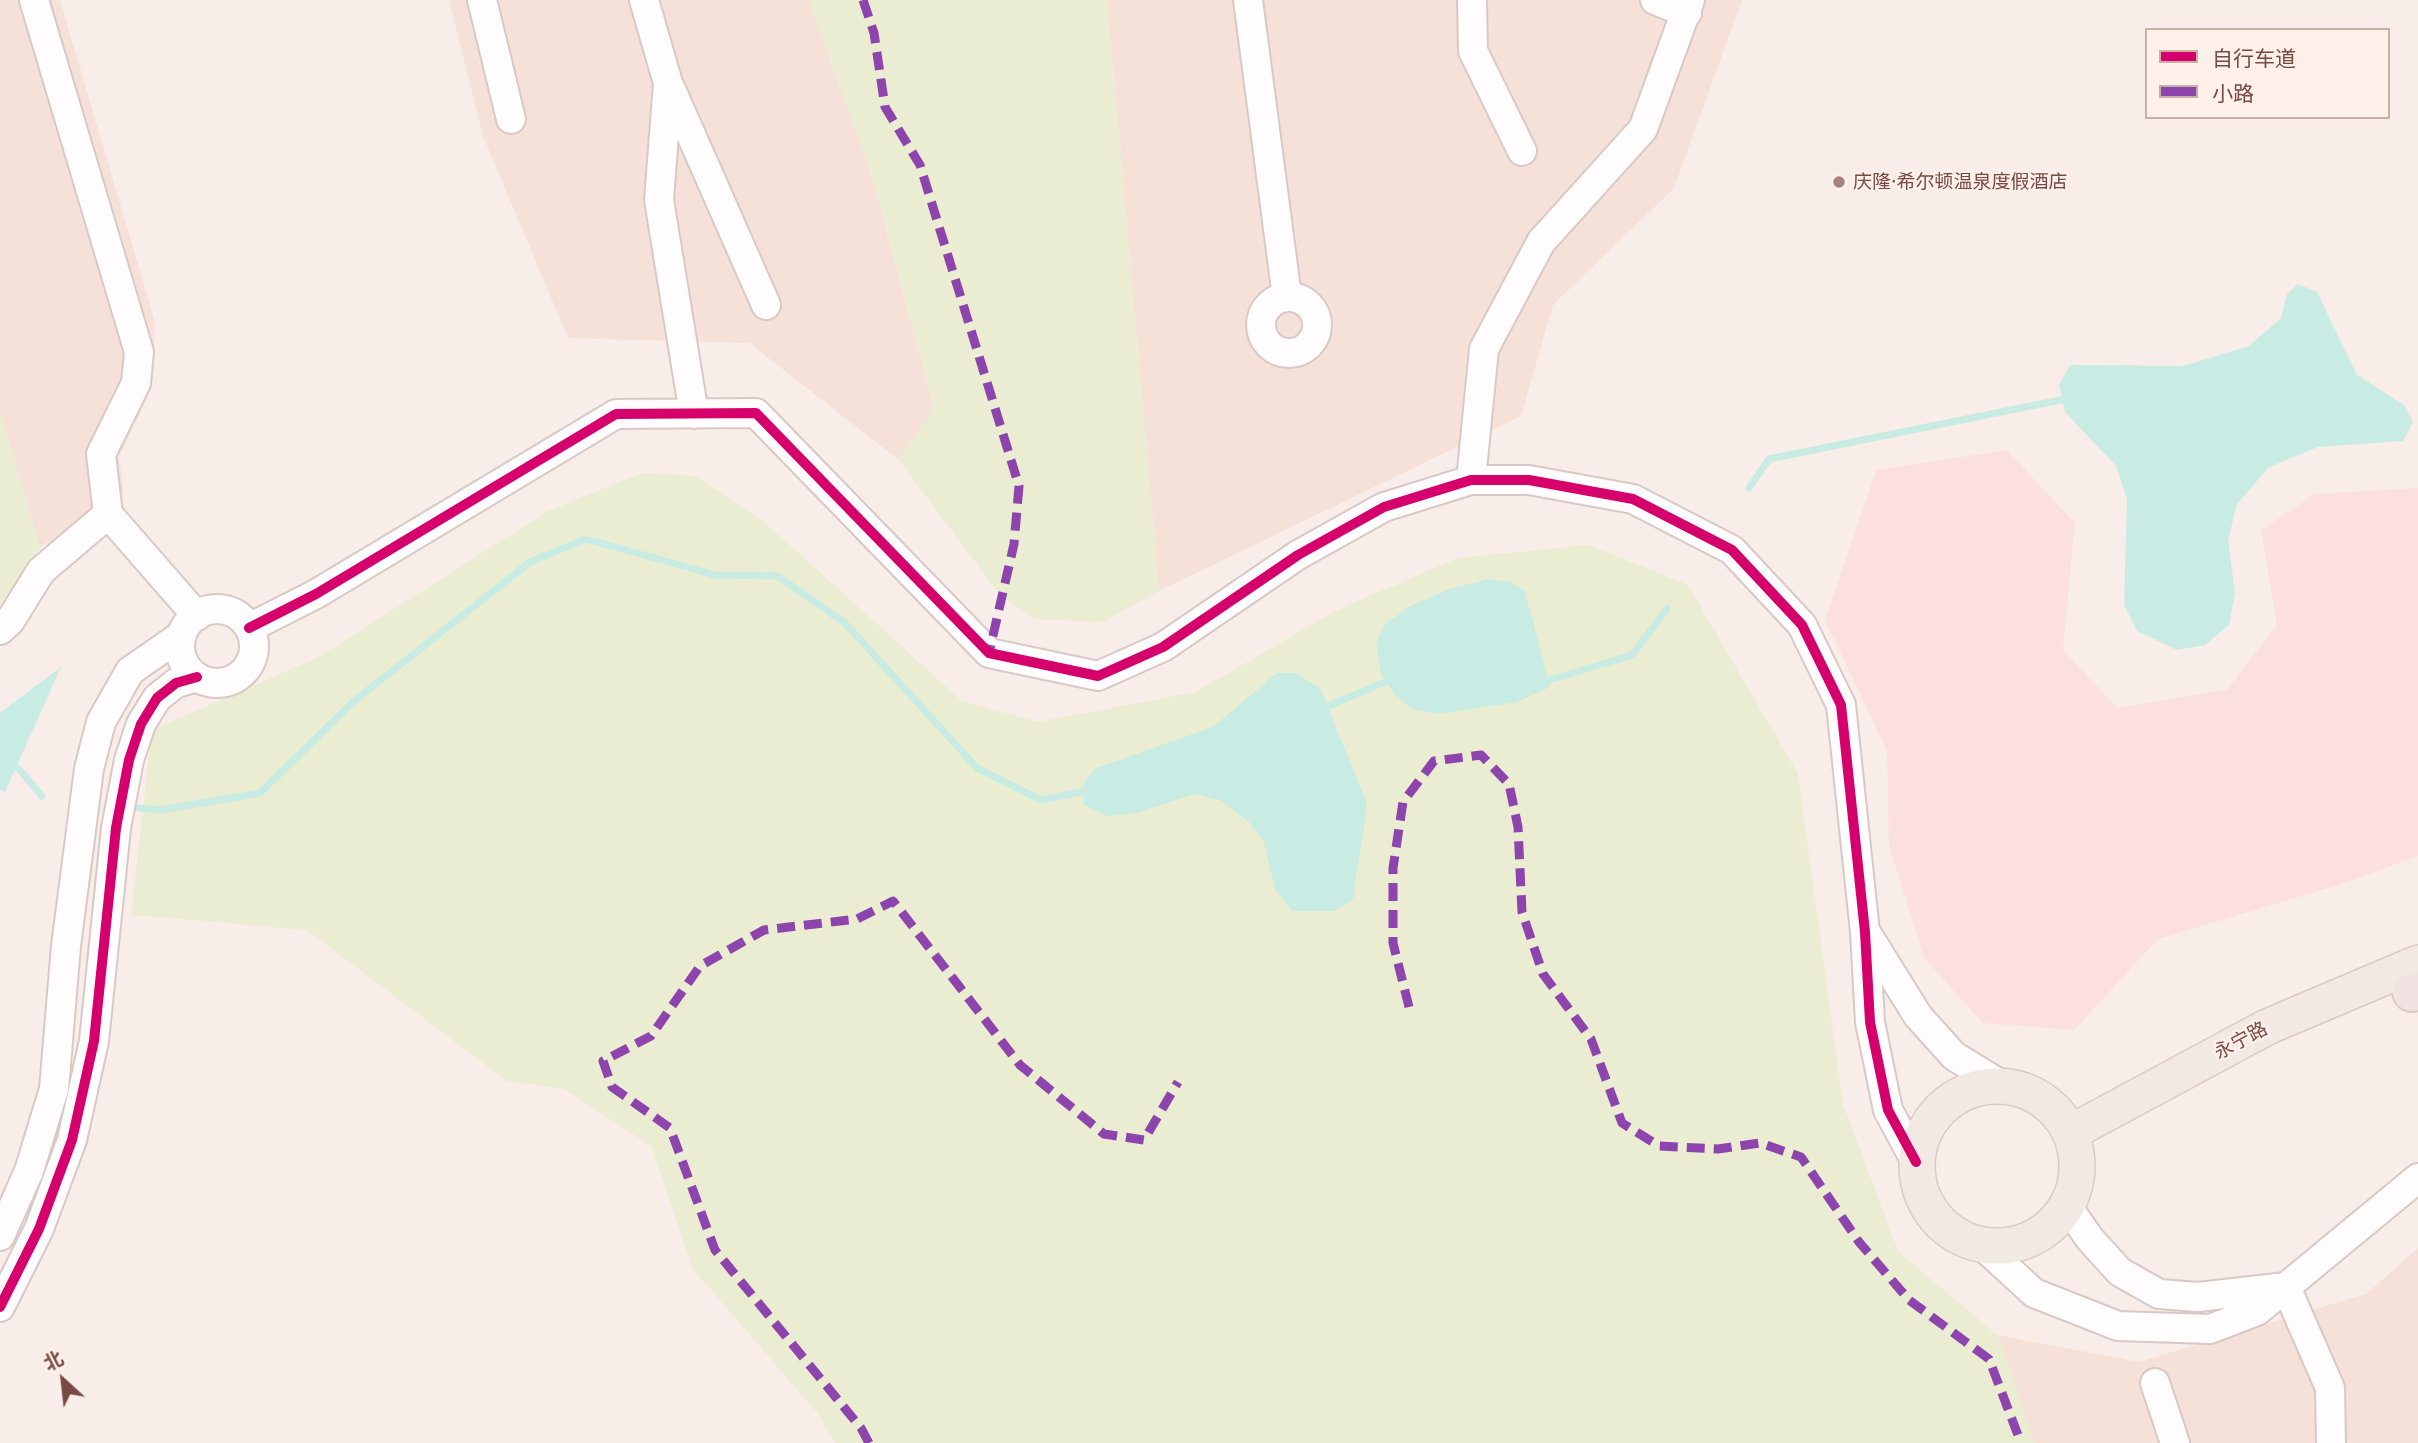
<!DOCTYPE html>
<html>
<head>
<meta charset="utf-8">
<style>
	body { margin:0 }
	#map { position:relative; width:2418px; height:1443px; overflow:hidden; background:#f8ede8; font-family:Inter,"Noto Sans SC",sans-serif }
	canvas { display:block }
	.legend { position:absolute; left:2145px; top:28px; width:245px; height:91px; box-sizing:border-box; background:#fff0e9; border:2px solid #c9ada7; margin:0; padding:9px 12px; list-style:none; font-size:21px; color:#784945 }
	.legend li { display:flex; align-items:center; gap:14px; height:35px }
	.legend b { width:35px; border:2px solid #c9ada7 }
	.north { position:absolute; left:28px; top:1345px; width:70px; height:70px; -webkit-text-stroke:5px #fff0e9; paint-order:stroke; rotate:333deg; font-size:19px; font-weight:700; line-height:28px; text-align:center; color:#784945 }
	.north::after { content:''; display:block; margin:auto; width:24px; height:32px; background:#784945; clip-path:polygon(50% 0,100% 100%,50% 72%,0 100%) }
</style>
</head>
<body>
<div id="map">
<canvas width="2418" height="1443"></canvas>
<ul class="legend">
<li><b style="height:9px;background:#d6006c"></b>自行车道</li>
<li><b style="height:9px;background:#8e44ad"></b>小路</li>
</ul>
<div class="north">北</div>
</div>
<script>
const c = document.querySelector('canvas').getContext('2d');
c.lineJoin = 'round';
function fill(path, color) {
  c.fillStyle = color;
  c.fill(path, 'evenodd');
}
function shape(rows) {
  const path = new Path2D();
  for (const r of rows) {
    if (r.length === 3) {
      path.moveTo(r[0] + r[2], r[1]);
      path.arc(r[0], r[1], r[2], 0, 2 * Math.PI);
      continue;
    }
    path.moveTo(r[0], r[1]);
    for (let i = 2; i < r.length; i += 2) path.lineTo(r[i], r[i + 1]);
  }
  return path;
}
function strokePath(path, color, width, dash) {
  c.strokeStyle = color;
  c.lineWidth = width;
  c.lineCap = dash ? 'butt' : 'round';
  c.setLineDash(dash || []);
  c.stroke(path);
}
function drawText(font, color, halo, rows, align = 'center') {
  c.font = font + ' Inter,"Noto Sans SC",sans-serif';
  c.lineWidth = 5;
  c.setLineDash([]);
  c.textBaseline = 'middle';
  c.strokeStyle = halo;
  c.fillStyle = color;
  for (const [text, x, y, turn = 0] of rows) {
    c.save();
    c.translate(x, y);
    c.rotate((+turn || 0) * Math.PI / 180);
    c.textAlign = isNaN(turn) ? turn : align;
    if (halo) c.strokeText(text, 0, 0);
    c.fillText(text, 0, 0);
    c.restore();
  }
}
fill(shape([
	[0,0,60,0,155,322,152,388,119,457,124,494,40,547,0,412],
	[449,0,809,0,874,182,934,409,899,460,749,343,568,338,483,136],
	[1107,0,1742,0,1674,188,1553,305,1521,416,1159,591],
	[2418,1248,2418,1443,2035,1443,1997,1335,2139,1362,2366,1294]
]), '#f6e1d8');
fill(shape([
	[2007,450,2075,523,2063,650,2118,708,2228,689,2277,624,2261,530,2315,494,2418,488,2418,856,2345,883,2158,939,2074,1030,1983,1023,1924,958,1889,845,1887,751,1825,620,1876,470]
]), '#fce0dd');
fill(shape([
	[809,0,1107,0,1159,591,1103,622,1035,619,1000,595,899,460,934,408,874,182],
	[0,412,40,547,0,605],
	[642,473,696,476,761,519,962,701,1038,722,1196,692,1335,611,1458,558,1589,545,1688,585,1798,774,1843,1104,1898,1251,1997,1335,2035,1443,835,1443,818,1414,693,1269,651,1146,564,1089,507,1081,307,930,131,915,152,730,317,658,548,511]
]), '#eaedd1');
fill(shape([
	[2298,284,2317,292,2357,375,2404,405,2413,422,2403,441,2318,447,2269,467,2237,504,2228,540,2235,593,2229,625,2205,645,2177,650,2137,631,2124,605,2127,499,2116,466,2065,412,2059,385,2070,365,2183,366,2249,346,2281,318,2287,294],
	[1488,579,1511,582,1525,591,1550,687,1517,702,1438,714,1413,709,1395,695,1381,673,1376,642,1384,625,1410,606,1450,589],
	[61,667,5,792,0,790,0,713],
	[1277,673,1295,673,1320,688,1367,804,1353,899,1334,911,1292,911,1275,889,1264,842,1249,822,1220,800,1195,794,1136,813,1107,816,1084,805,1084,783,1096,768,1213,727]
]), '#c8ebe4');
strokePath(shape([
	[1749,488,1769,459,2070,398],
	[1540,683,1632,655,1667,609],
	[1319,710,1392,679],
	[19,769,42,796],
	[139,808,161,810,260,793,353,702,530,562,586,539,715,575,778,576,845,623,977,768,1041,800,1091,790]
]), '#c8ebe4', 7);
const minor = shape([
	[34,0,139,352,136,383,101,454,108,514,197,616],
	[482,0,511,119],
	[644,0,668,83,659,200,694,414],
	[1248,0,1287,297],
	[1472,0,1473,51,1522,151],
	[1655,0,1687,13],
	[670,87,766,305],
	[1289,325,28],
	[1471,480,1484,349,1541,242,1643,129,1690,0],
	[217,646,37],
	[249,628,316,594,616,414,756,413,989,653,1098,676,1163,647,1298,555,1384,507,1471,480,1529,480,1633,499,1732,550,1802,625,1841,705,1865,932,1870,1022,1888,1110,1916,1162],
	[0,630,10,621,41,571,108,514],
	[1867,934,1918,1016,1954,1056,2003,1086],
	[2067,1206,2090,1239,2120,1272,2159,1294,2198,1297,2286,1287],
	[0,1236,29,1171,54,1089,66,946,89,769,101,722,130,671,182,635],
	[1983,1246,2034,1293,2118,1326,2210,1329,2257,1311,2418,1178],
	[2286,1287,2330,1388,2331,1443],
	[0,1307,39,1229,72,1140,94,1041,116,828,129,760,141,724,157,698,176,683,197,677],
	[2155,1383,2175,1443]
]);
const major = shape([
	[1997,1166,80],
	[2070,1133,2267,1027,2418,963]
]);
const highway = shape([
	[2412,992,2418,991]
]);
strokePath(minor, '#d9c9c6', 32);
strokePath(major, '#dacac7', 38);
strokePath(highway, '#dacac7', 42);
strokePath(minor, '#fefcfc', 28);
strokePath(major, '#f2e9e4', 35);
strokePath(highway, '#f2e3e3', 38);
strokePath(shape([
	[863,0,874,33,885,107,920,165,1019,486,1014,544,989,653],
	[1409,1007,1393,943,1393,868,1403,802,1434,761,1481,755,1509,784,1518,827,1522,912,1543,974,1591,1039,1622,1123,1659,1146,1718,1149,1760,1143,1801,1157,1859,1242,1909,1300,1989,1359,2021,1443],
	[869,1443,861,1428,715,1250,670,1128,612,1087,603,1061,651,1036,700,966,764,930,857,919,893,901,1020,1065,1104,1134,1144,1140,1178,1082]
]), '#8e44ad', 9, [18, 9]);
strokePath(shape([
	[249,628,316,594,616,414,756,413,989,653,1098,676,1163,647,1298,555,1384,507,1471,480,1529,480,1633,499,1732,550,1802,625,1841,705,1865,932,1870,1022,1888,1110,1916,1162],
	[0,1307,39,1229,72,1140,94,1041,116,828,129,760,141,724,157,698,176,683,197,677]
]), '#d6006c', 10);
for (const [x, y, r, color] of [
	[1839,182,7,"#a5827e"]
]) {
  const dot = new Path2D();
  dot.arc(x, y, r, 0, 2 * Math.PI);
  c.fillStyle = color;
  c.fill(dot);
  strokePath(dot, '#fff0e9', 2.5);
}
drawText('19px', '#784945', '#fff0e9', [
	["庆隆·希尔顿温泉度假酒店",1853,182]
], 'left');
drawText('19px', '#784945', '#fff0e9', [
	["永宁路",2241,1041,-28]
]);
</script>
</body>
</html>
